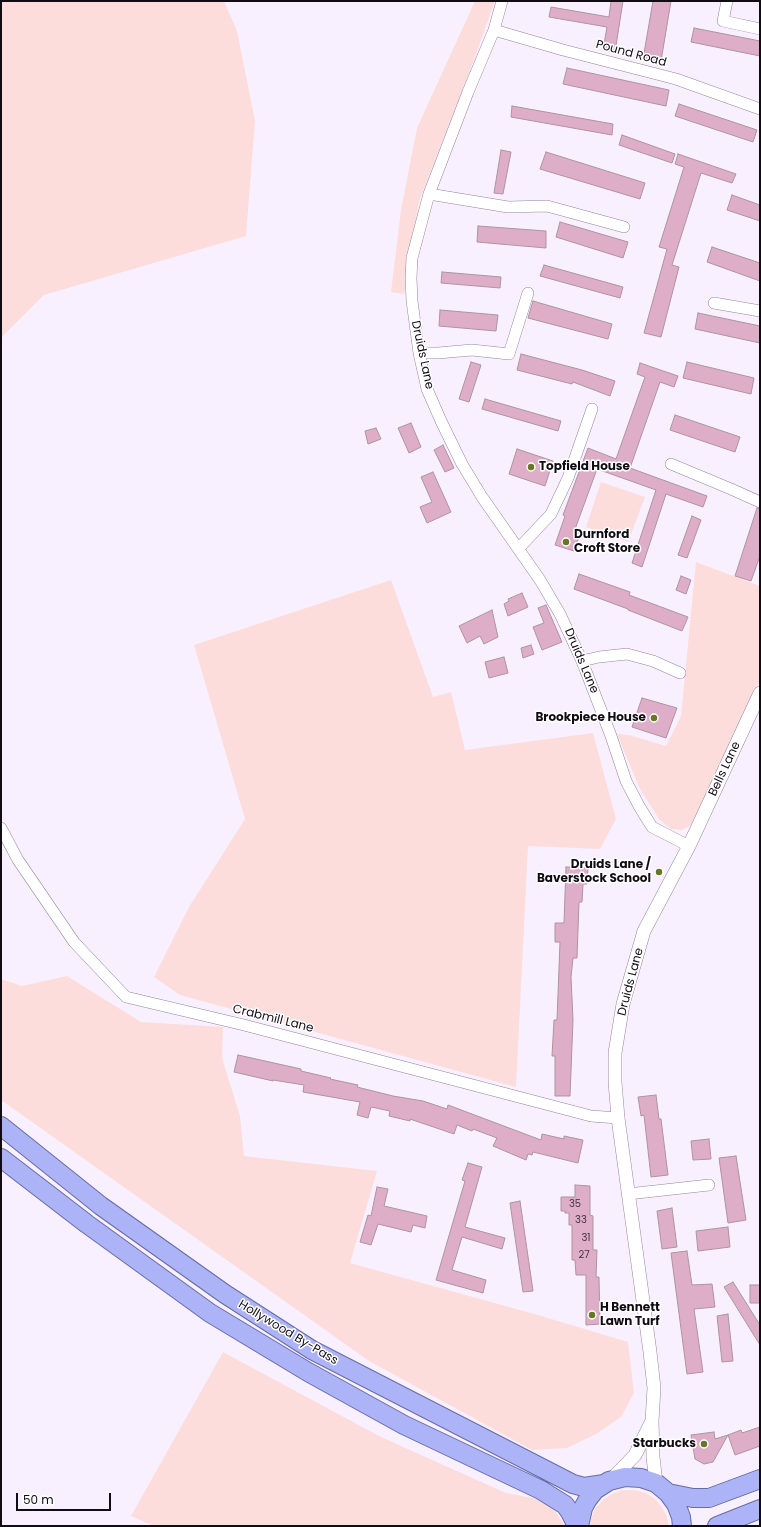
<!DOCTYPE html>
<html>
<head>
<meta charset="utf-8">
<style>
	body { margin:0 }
	#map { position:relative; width:761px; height:1527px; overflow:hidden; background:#f9f0ff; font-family:Poppins,sans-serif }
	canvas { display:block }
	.frame { position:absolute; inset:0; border:2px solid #110c14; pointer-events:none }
	.scale { position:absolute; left:16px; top:1493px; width:95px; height:18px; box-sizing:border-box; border:2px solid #110c14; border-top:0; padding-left:5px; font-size:12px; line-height:14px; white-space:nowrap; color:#110c14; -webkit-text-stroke:3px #fff; paint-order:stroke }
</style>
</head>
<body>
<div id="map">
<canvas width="761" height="1527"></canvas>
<div class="frame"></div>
<div class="scale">50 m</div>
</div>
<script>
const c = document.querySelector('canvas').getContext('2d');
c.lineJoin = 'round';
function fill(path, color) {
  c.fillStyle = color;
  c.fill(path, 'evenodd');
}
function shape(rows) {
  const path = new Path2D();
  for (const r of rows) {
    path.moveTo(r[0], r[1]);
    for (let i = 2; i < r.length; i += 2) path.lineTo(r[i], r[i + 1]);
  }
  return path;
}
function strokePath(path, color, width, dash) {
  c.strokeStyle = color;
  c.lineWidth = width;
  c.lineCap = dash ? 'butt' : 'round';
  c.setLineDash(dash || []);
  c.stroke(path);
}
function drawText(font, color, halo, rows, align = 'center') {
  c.font = font + ' Poppins,sans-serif';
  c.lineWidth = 3;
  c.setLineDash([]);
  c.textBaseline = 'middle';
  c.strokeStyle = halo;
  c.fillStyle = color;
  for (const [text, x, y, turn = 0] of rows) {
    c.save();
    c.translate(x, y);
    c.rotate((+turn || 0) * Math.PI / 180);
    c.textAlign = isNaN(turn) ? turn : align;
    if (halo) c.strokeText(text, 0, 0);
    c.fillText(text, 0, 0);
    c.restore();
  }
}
fill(shape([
	[1,1,224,1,237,31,255,121,246,236,44,295,1,338],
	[475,1,495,1,471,68,419,201,404,294,391,292,401,210,417,128],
	[601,482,645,497,628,542,586,527],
	[696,562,760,586,760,681,691,825,682,830,671,829,659,819,640,789,617,734,629,735,666,746,681,716],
	[391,580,433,697,451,692,465,750,593,733,616,819,600,849,528,846,516,1087,180,995,154,977,189,907,245,819,194,645],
	[67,976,141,1022,223,1027,222,1058,240,1116,244,1156,377,1171,350,1263,538,1315,628,1342,634,1393,621,1417,596,1434,567,1448,532,1450,369,1361,1,1100,1,979,22,986],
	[223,1352,381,1437,506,1493,538,1499,555,1511,565,1526,154,1526,131,1516],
	[622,1490,634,1490,645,1493,654,1498,662,1507,667,1517,669,1526,591,1526,591,1519,595,1509,603,1500,612,1494]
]), '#fcdddc');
const building = shape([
	[611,1,623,1,615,52,603,50,607,27,549,17,551,7,609,17,611,1],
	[653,1,671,1,661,61,643,59,653,1],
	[694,28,760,41,760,56,691,42,694,28],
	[567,68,669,90,666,106,563,84,567,68],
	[679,104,757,130,753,142,675,116,679,104],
	[512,106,613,124,612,135,511,117,512,106],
	[622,135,675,154,672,163,619,145,622,135],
	[501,150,511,152,503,194,494,193,501,150],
	[546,152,645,183,640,199,540,169,546,152],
	[678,154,736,174,732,183,701,173,672,265,679,267,661,337,644,333,667,249,659,247,684,167,675,164,678,154],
	[732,195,760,205,760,221,727,210,732,195],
	[560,222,628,242,623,258,556,237,560,222],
	[478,226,546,231,546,248,477,242,478,226],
	[712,247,760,263,760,281,707,262,712,247],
	[544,265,623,287,620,298,540,276,544,265],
	[442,272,501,277,500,288,441,283,442,272],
	[533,301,612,324,608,339,528,318,533,301],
	[440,310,498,315,496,331,439,326,440,310],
	[698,313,760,326,760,343,695,329,698,313],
	[521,354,582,370,615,381,610,396,573,382,572,384,517,370,521,354],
	[471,362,481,365,469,402,459,399,471,362],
	[687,362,754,378,751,394,683,378,687,362],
	[640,363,678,376,674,387,660,382,630,468,707,496,703,507,666,494,642,567,632,563,656,490,597,469,574,532,580,534,574,551,555,545,565,516,563,515,588,448,616,459,645,377,637,374,640,363],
	[485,399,561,421,558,431,482,409,485,399],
	[675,415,740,437,735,452,670,430,675,415],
	[411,423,421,447,409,453,398,428,411,423],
	[376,428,381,439,368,444,365,431,376,428],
	[443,445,454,468,445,472,434,450,443,445],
	[517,449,553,461,545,486,509,474,517,449],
	[433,472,451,512,427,523,420,507,432,502,421,477,433,472],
	[757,508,760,509,760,556,751,581,735,576,757,508],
	[692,516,701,520,687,558,678,555,692,516],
	[579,574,630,592,629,595,688,617,682,631,628,610,628,609,574,589,579,574],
	[681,576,691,580,686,594,676,590,681,576],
	[522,593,528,607,508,616,504,604,509,601,508,599,522,593],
	[546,605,562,642,542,650,533,627,544,623,538,608,546,605],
	[492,610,498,637,484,644,480,636,467,643,459,626,492,610],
	[531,645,534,654,523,658,521,648,531,645],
	[504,657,508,673,489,678,485,662,504,657],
	[642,698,677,708,666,738,632,727,642,698],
	[566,867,588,868,587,884,583,884,582,902,579,902,577,958,573,958,571,977,573,1020,570,1096,555,1096,555,1056,552,1056,554,1020,557,1020,560,942,555,942,555,923,564,923,566,867],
	[238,1055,301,1069,301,1071,331,1078,330,1079,358,1085,357,1087,393,1096,423,1101,447,1109,448,1105,541,1140,542,1134,564,1139,564,1136,583,1140,578,1163,533,1152,532,1155,528,1154,526,1160,493,1146,497,1138,473,1129,472,1131,457,1125,454,1134,410,1119,410,1121,389,1116,390,1111,371,1107,368,1118,357,1115,360,1102,303,1092,304,1085,273,1080,273,1081,234,1072,238,1055],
	[656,1095,659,1119,661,1119,668,1175,651,1177,644,1115,641,1116,638,1097,656,1095],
	[709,1139,711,1159,693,1160,691,1141,709,1139],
	[736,1156,746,1220,728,1223,719,1158,736,1156],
	[468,1163,482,1167,465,1227,505,1238,502,1249,462,1237,452,1270,486,1280,483,1293,436,1280,465,1181,462,1180,468,1163],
	[575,1185,590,1186,590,1215,593,1216,593,1250,597,1250,596,1277,599,1277,600,1324,586,1325,586,1275,576,1275,575,1260,572,1260,572,1225,569,1225,569,1213,565,1213,565,1211,561,1211,561,1197,575,1197,575,1185],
	[377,1187,388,1189,384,1206,427,1216,425,1228,413,1225,411,1232,378,1224,371,1245,360,1242,368,1215,371,1216,377,1187],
	[520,1201,533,1291,523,1292,510,1203,520,1201],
	[672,1208,677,1247,662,1249,657,1211,672,1208],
	[728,1227,730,1247,698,1251,696,1231,728,1227],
	[687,1251,692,1285,712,1284,715,1307,694,1309,703,1372,687,1374,671,1253,687,1251],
	[733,1282,760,1325,760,1345,724,1287,733,1282],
	[750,1285,760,1285,760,1303,750,1303,750,1285],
	[728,1314,733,1361,722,1362,717,1316,728,1314],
	[760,1427,760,1446,735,1455,728,1435,741,1430,742,1433,760,1427],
	[714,1432,715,1439,728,1435,713,1462,704,1464,695,1459,691,1435,714,1432]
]);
fill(building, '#deaec8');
strokePath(building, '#ad93a0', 1);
const minor = shape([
	[502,1,494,30,468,92,429,194,412,258,411,278,412,301,419,353,427,389,441,421,462,464,482,497,540,580,560,614,582,661,611,736,626,781,639,806,652,827,689,846],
	[727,1,723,21,760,29],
	[494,30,563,50,676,79,760,109],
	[429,194,508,207,547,206,624,227],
	[714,303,760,311],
	[419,353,438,353,472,350,509,354,528,293],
	[671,464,731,489,760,502],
	[519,548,551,514,568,478,592,409],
	[582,661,599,657,627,654,653,661,680,673],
	[1,828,18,860,74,942,126,997,244,1025,591,1116,618,1118],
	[628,1194,709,1185]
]);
const tertiary = shape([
	[611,1480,635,1455,651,1423],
	[656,1483,653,1457,652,1421,654,1388,650,1352,618,1118,615,1082,615,1053,623,1004,644,931,689,846,760,693]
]);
const trunk = shape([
	[1,1126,101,1206,225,1294,312,1350,573,1484,584,1487,604,1484],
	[1,1158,87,1224,210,1313,308,1372,404,1425,541,1490,565,1505,570,1512,577,1526],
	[668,1493,693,1498,709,1498,760,1479],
	[579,1526,583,1508,588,1499,595,1490,609,1481,625,1477,641,1478,656,1483,668,1493,676,1504,681,1517,682,1526],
	[717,1526,760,1509]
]);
strokePath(minor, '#93859c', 12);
strokePath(tertiary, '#93859c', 14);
strokePath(trunk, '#686ca5', 20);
strokePath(minor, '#fff', 11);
strokePath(tertiary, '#fff', 13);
strokePath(trunk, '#acb3f6', 18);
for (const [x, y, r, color] of [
	[531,467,4,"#677725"],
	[566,542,4,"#677725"],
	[654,718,4,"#677725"],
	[659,872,4,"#677725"],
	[592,1315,4,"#677725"],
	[704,1444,4,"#677725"]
]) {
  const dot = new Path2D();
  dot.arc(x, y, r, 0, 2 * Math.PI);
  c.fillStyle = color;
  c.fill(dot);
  strokePath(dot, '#fff', 1.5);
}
drawText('10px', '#443441', null, [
	["35",575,1204],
	["33",581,1220],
	["31",586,1238],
	["27",584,1255]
]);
drawText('12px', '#110c14', '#fff', [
	["Pound Road",631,54,15],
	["Druids Lane",422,355,78],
	["Druids Lane",581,661,67],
	["Bells Lane",725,769,-65],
	["Druids Lane",631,982,-75],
	["Crabmill Lane",273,1019,14],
	["Hollywood By-Pass",288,1333,31]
]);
drawText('bold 12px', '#110c14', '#fff', [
	["Topfield House",539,467],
	["Durnford",574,535],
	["Croft Store",574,549],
	["Brookpiece House",646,718,"right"],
	["Druids Lane /",651,865,"right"],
	["Baverstock School",651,879,"right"],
	["H Bennett",600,1308],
	["Lawn Turf",600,1322],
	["Starbucks",696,1444,"right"]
], 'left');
</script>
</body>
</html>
